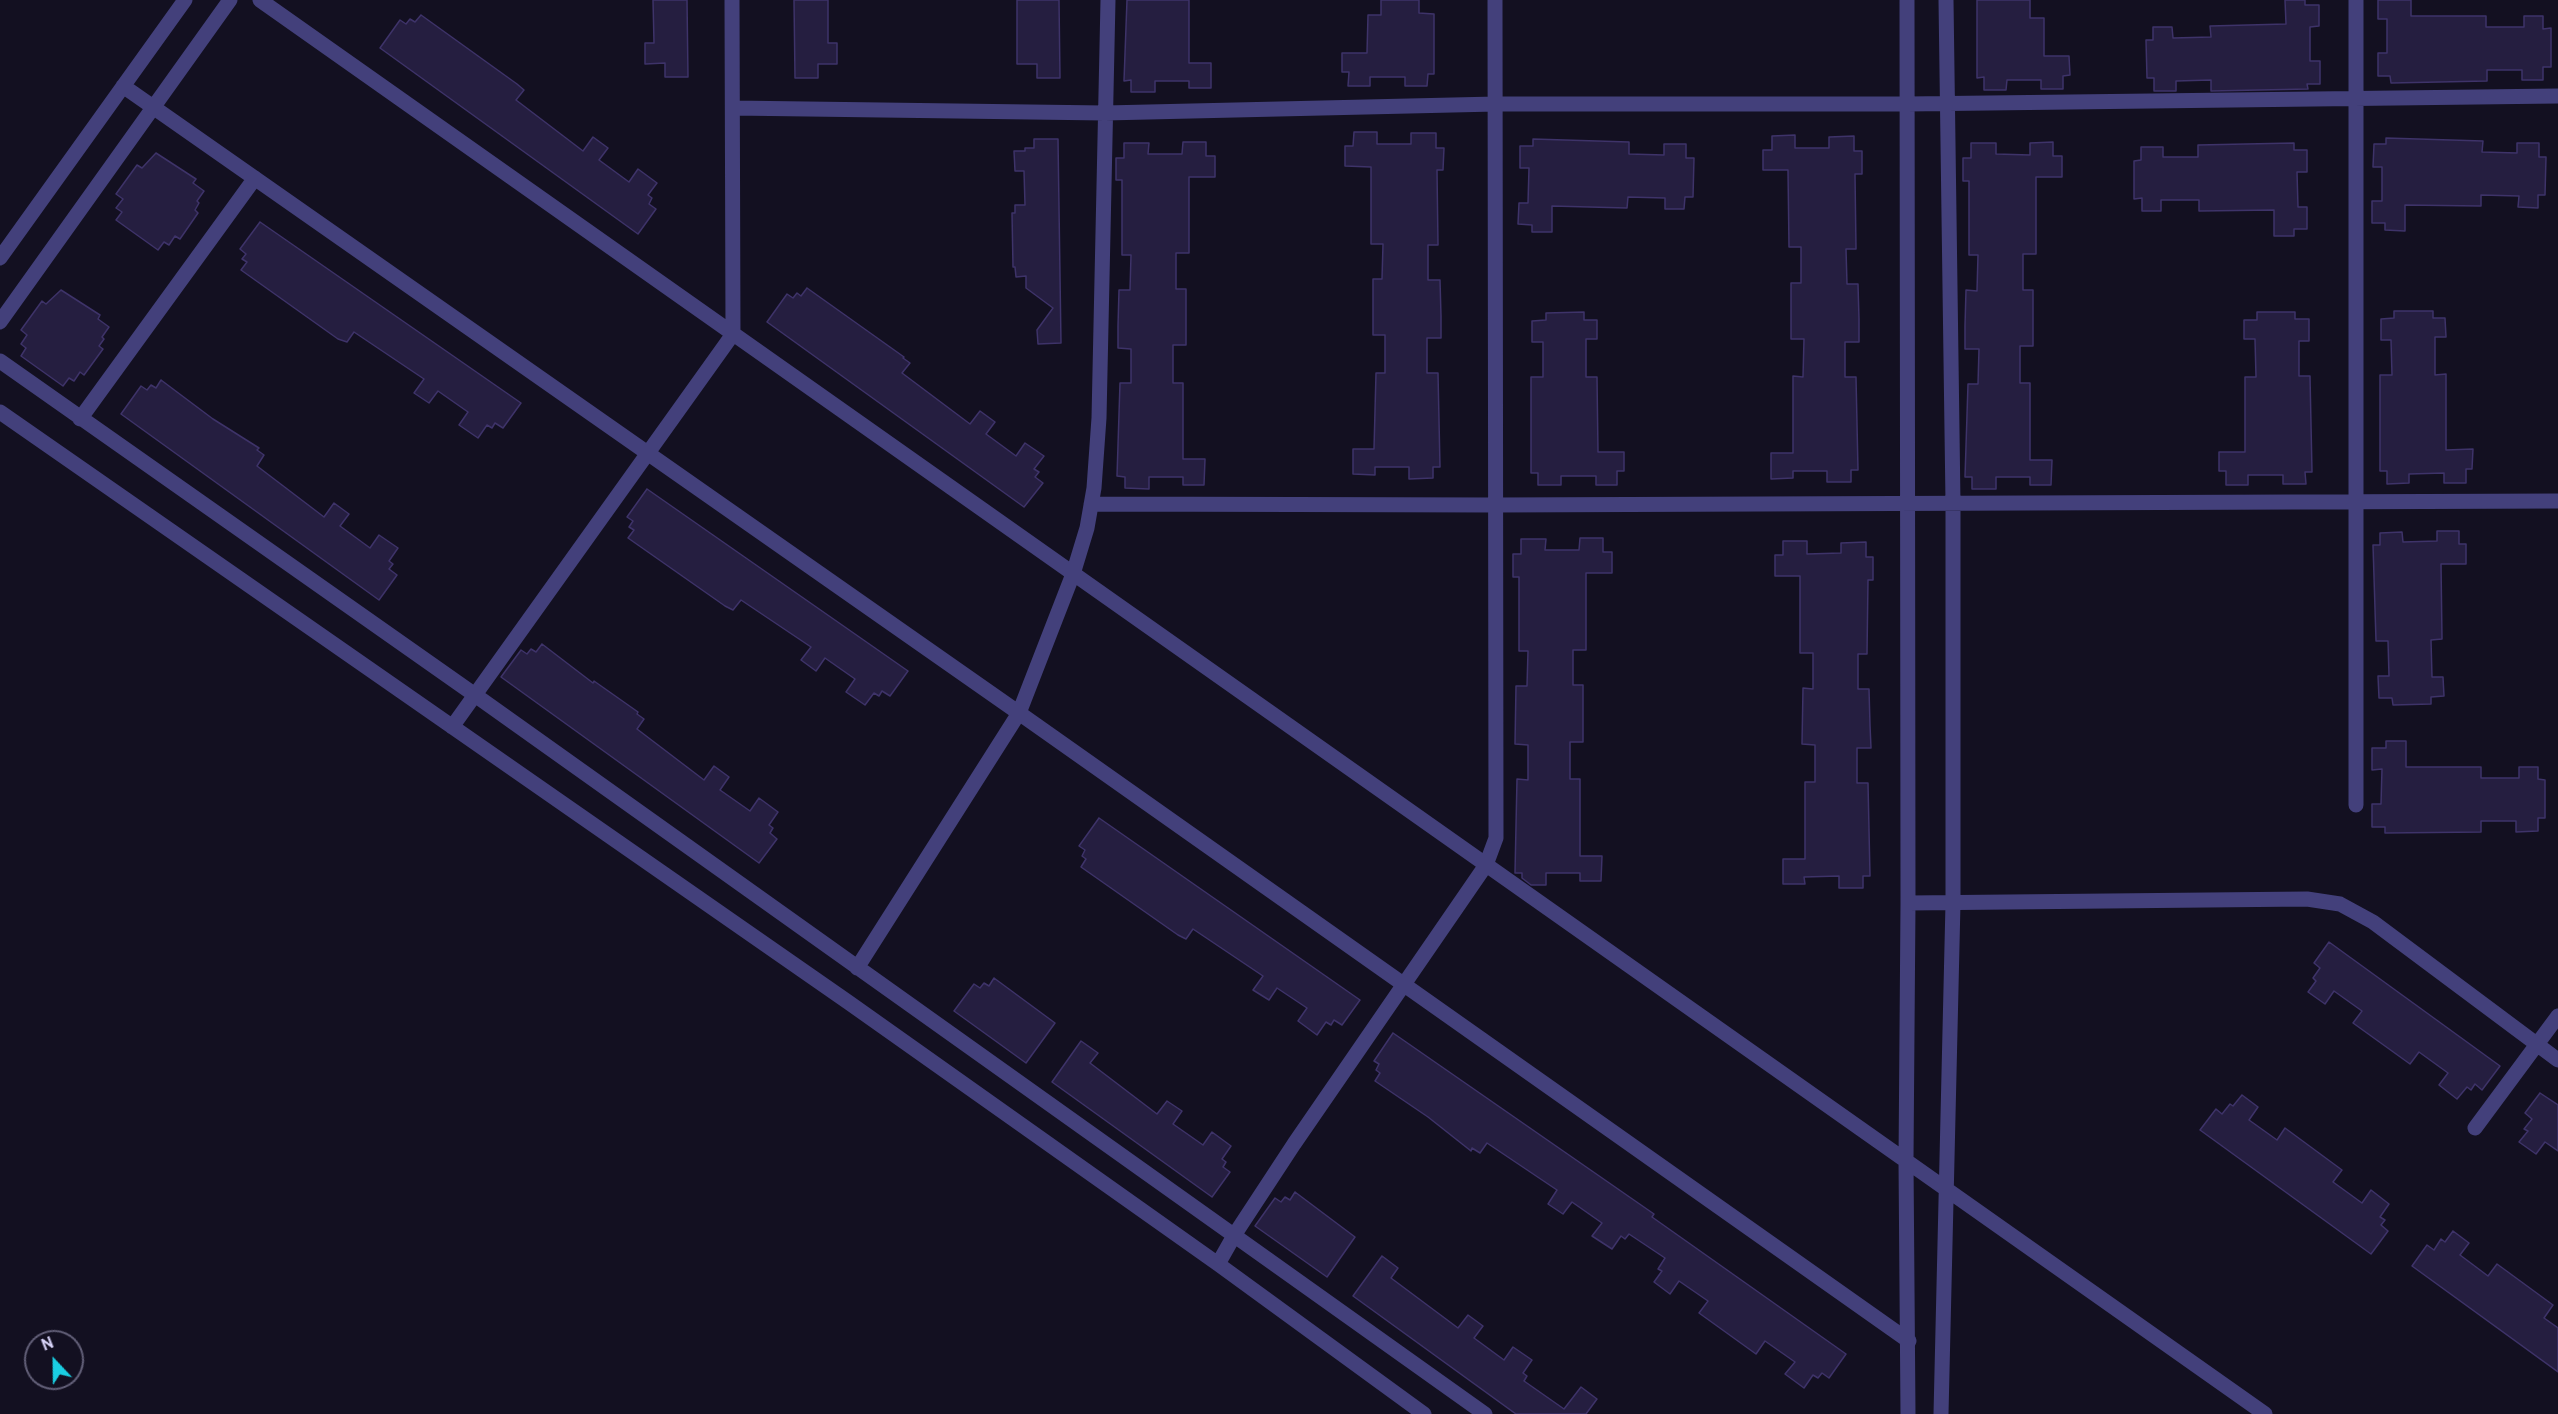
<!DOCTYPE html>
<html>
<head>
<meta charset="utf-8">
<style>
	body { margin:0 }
	#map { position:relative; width:2558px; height:1414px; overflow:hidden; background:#131021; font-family:Overpass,sans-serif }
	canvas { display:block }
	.north { position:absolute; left:24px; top:1330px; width:60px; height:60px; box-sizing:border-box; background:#131021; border:2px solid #625f78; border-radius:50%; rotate:338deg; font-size:16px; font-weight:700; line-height:24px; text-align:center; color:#d9d5fa }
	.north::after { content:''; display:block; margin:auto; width:21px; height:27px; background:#1acee2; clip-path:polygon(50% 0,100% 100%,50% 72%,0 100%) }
</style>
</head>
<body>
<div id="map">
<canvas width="2558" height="1414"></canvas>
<div class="north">N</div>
</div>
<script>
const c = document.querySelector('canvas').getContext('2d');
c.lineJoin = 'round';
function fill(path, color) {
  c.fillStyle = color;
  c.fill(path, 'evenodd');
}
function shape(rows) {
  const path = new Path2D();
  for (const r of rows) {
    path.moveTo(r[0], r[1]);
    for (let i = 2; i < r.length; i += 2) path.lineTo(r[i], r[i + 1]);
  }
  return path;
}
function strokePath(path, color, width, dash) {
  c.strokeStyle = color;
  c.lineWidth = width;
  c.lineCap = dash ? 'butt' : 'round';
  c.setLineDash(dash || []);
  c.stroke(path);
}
const building = shape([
	[653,0,687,0,688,77,665,77,665,63,645,64,645,43,654,43,653,0],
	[794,0,828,0,828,43,837,43,837,64,818,64,818,78,795,78,794,0],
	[1017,0,1059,0,1060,78,1037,78,1037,64,1017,64,1017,0],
	[1127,0,1189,0,1189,63,1211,63,1211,88,1189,88,1189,81,1155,81,1155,92,1131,92,1131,80,1124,81,1127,0],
	[1381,0,1419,0,1419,13,1434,14,1434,74,1428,74,1427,86,1405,86,1405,77,1370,77,1370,86,1348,86,1349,72,1342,72,1342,53,1367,53,1368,15,1381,15,1381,0],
	[1977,0,2030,0,2030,18,2044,18,2044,56,2069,56,2070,75,2063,76,2063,89,2041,89,2041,80,2007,80,2006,90,1984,90,1984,77,1977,78,1977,0],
	[2285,0,2305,0,2305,5,2319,5,2319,26,2310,27,2310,61,2320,61,2320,84,2307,84,2308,89,2211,91,2211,80,2176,81,2176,91,2154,91,2154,78,2147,78,2146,40,2153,40,2153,27,2172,27,2173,38,2211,37,2210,26,2286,24,2285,0],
	[2378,0,2411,0,2411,16,2486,16,2486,27,2524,27,2524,16,2543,16,2543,29,2551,28,2551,67,2543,67,2543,80,2522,80,2522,70,2487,70,2487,81,2391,83,2390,76,2378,76,2378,53,2387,53,2387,19,2378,19,2378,0],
	[421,15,517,84,524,90,516,100,583,151,593,137,608,148,599,160,629,182,638,169,657,183,648,195,652,198,649,204,656,209,638,234,380,48,400,20,406,24,410,19,415,22,421,15],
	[1354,132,1377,132,1377,144,1411,144,1411,133,1436,133,1436,148,1444,148,1443,170,1437,170,1438,245,1428,245,1428,280,1440,280,1441,316,1441,338,1427,338,1427,373,1438,373,1440,467,1433,467,1433,478,1409,479,1409,467,1375,467,1375,475,1353,474,1353,449,1374,449,1376,373,1385,373,1385,335,1373,335,1373,279,1382,279,1383,244,1371,244,1371,167,1345,166,1345,146,1353,146,1354,132],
	[1795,135,1795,148,1829,148,1829,137,1854,136,1854,151,1862,151,1862,174,1855,174,1856,249,1846,249,1847,284,1858,284,1859,319,1859,342,1845,342,1845,377,1856,377,1858,470,1851,470,1851,482,1827,482,1827,471,1793,471,1793,478,1771,479,1771,453,1793,453,1793,376,1803,377,1804,339,1791,339,1791,283,1801,283,1801,247,1789,247,1788,170,1763,170,1763,150,1772,150,1772,136,1795,135],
	[2386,138,2483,141,2482,152,2517,153,2517,143,2539,143,2539,157,2546,157,2545,195,2538,195,2538,208,2518,207,2519,196,2481,195,2481,206,2405,205,2405,231,2385,230,2385,223,2372,223,2372,201,2382,201,2382,167,2373,167,2374,144,2386,144,2386,138],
	[1034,139,1058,139,1061,343,1038,344,1037,330,1053,308,1026,288,1026,276,1016,277,1015,267,1013,267,1012,213,1015,213,1015,205,1025,205,1024,171,1015,171,1014,151,1025,151,1025,148,1034,148,1034,139],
	[1533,139,1629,142,1629,154,1664,155,1664,144,1686,144,1686,158,1694,158,1693,197,1685,197,1684,209,1665,209,1665,198,1628,197,1627,208,1552,206,1552,232,1532,232,1532,225,1518,224,1519,203,1528,203,1529,168,1520,168,1520,146,1533,146,1533,139],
	[1183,142,1206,142,1206,156,1215,156,1215,177,1189,177,1189,253,1176,253,1176,289,1186,289,1186,345,1173,345,1173,383,1183,383,1183,459,1205,459,1204,485,1183,485,1183,477,1149,477,1149,489,1125,488,1125,477,1117,476,1120,383,1131,383,1131,349,1118,348,1118,326,1119,290,1130,290,1131,255,1122,255,1122,180,1116,180,1116,158,1124,158,1124,143,1149,143,1148,154,1182,154,1183,142],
	[2053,142,2053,156,2062,156,2062,177,2036,177,2036,254,2023,254,2023,290,2033,290,2033,346,2020,346,2020,383,2030,383,2030,460,2052,460,2051,485,2030,485,2030,477,1996,477,1996,489,1972,489,1972,477,1965,477,1968,384,1978,384,1979,349,1965,349,1965,326,1966,290,1977,291,1978,255,1969,255,1969,181,1963,181,1963,158,1971,158,1971,143,1996,143,1996,154,2030,155,2030,143,2053,142],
	[2294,143,2294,150,2307,150,2307,172,2297,172,2298,207,2307,207,2307,229,2294,229,2294,236,2274,236,2274,210,2199,211,2199,200,2161,200,2161,211,2142,211,2142,198,2134,199,2134,161,2141,160,2141,147,2163,147,2163,157,2198,157,2198,145,2294,143],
	[156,153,196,179,193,183,204,191,197,201,199,203,195,210,198,213,180,239,175,236,169,245,164,242,158,250,116,220,122,212,116,208,123,199,116,194,137,165,142,168,156,153],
	[260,222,521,403,503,428,495,423,492,428,487,425,478,438,459,425,468,412,438,391,429,403,414,393,424,379,354,332,347,342,338,339,241,270,247,262,242,259,246,254,240,249,260,222],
	[807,288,904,357,903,358,910,363,902,373,970,424,980,411,995,422,986,434,1016,456,1025,443,1044,456,1034,469,1039,472,1035,477,1043,483,1024,507,767,322,787,294,793,298,797,293,801,296,807,288],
	[61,290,100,315,98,319,109,327,102,337,104,339,99,346,103,349,84,375,80,372,74,381,69,378,63,386,21,356,26,348,21,344,27,335,21,330,42,301,46,304,61,290],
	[2394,311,2433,311,2433,318,2445,318,2446,337,2435,337,2435,375,2446,374,2446,450,2473,449,2472,469,2466,469,2466,483,2444,483,2444,473,2409,474,2409,483,2387,484,2387,471,2380,471,2380,375,2392,375,2391,340,2381,340,2381,319,2394,318,2394,311],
	[1584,312,1584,320,1597,320,1597,339,1586,339,1586,377,1597,377,1598,452,1624,452,1624,471,1617,471,1617,485,1596,485,1596,476,1561,476,1561,485,1538,485,1538,473,1531,473,1531,377,1543,377,1543,342,1532,342,1532,321,1546,320,1546,313,1584,312],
	[2257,312,2295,312,2295,319,2309,319,2309,341,2299,341,2299,376,2310,376,2312,472,2305,472,2306,484,2283,484,2283,475,2248,475,2248,485,2226,485,2226,471,2219,471,2219,452,2245,452,2245,377,2256,377,2255,339,2244,339,2244,320,2257,320,2257,312],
	[161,380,213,419,259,448,257,450,264,455,257,466,324,517,334,503,349,514,340,526,370,548,379,535,398,548,389,561,393,564,389,569,397,575,379,600,121,414,141,386,147,390,151,385,156,388,161,380],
	[647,489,908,671,890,696,882,691,879,696,874,693,865,705,846,692,855,679,825,658,816,671,801,660,811,647,741,600,733,610,725,606,628,538,634,530,629,527,633,521,627,517,647,489],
	[2437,531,2459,531,2459,544,2466,544,2466,564,2441,564,2442,639,2431,640,2432,677,2443,677,2444,696,2431,697,2431,704,2393,705,2392,698,2379,698,2378,676,2389,676,2388,641,2376,641,2373,545,2380,545,2380,533,2402,532,2403,542,2437,541,2437,531],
	[1580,538,1603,538,1603,552,1612,552,1612,573,1586,573,1586,650,1573,650,1573,685,1583,685,1583,742,1570,742,1570,779,1580,779,1580,856,1602,856,1601,881,1580,881,1580,873,1546,873,1546,885,1531,885,1522,878,1522,873,1515,873,1517,779,1528,780,1528,745,1515,744,1516,686,1527,686,1528,651,1519,651,1519,577,1513,577,1513,554,1521,554,1521,539,1546,539,1545,550,1579,550,1580,538],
	[1783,541,1807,541,1807,554,1841,553,1841,543,1866,542,1866,557,1873,557,1873,580,1868,580,1867,654,1858,654,1858,689,1869,689,1870,725,1871,748,1857,748,1857,783,1868,783,1870,876,1863,876,1863,888,1839,888,1839,876,1804,877,1805,884,1783,884,1783,859,1805,859,1805,782,1815,782,1815,745,1802,744,1803,688,1813,689,1813,653,1800,653,1800,576,1775,576,1775,555,1783,555,1783,541],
	[542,644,593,683,594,681,638,712,637,714,644,719,637,729,704,780,714,766,729,777,720,790,750,811,759,798,778,812,769,825,773,828,770,833,777,839,759,863,501,677,521,650,527,654,531,649,536,652,542,644],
	[2386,741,2406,741,2406,767,2481,767,2481,778,2519,778,2519,767,2538,767,2538,779,2545,780,2545,818,2538,818,2538,831,2516,832,2516,821,2481,821,2481,832,2385,833,2385,827,2372,827,2372,804,2381,804,2382,769,2372,770,2372,748,2386,748,2386,741],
	[1099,818,1360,1000,1342,1025,1334,1020,1331,1025,1326,1022,1317,1035,1298,1021,1307,1008,1277,988,1269,1000,1253,990,1263,976,1193,929,1186,939,1178,935,1081,867,1086,859,1082,856,1085,850,1079,846,1099,818],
	[2329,942,2500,1066,2482,1090,2475,1084,2471,1090,2467,1087,2457,1099,2439,1085,2448,1073,2419,1052,2410,1064,2353,1023,2362,1011,2334,991,2325,1004,2308,992,2316,981,2313,978,2320,968,2314,963,2329,942],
	[994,978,1055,1023,1026,1063,954,1011,974,984,980,988,984,983,989,986,994,978],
	[1393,1033,1654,1214,1652,1217,1846,1354,1829,1378,1822,1373,1818,1378,1813,1375,1804,1388,1785,1374,1795,1362,1765,1341,1756,1354,1699,1313,1708,1301,1679,1281,1670,1294,1654,1282,1662,1271,1658,1269,1665,1258,1629,1234,1625,1239,1621,1236,1612,1249,1592,1236,1602,1223,1572,1202,1563,1214,1548,1204,1557,1190,1487,1143,1480,1153,1472,1148,1471,1151,1428,1117,1375,1081,1380,1073,1376,1070,1379,1064,1374,1061,1393,1033],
	[1081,1041,1098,1053,1090,1063,1157,1114,1167,1101,1182,1111,1173,1124,1203,1145,1212,1132,1231,1146,1222,1159,1226,1162,1223,1167,1230,1172,1212,1197,1052,1082,1081,1041],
	[2540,1093,2558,1105,2558,1151,2545,1142,2536,1154,2519,1142,2528,1131,2524,1129,2532,1119,2525,1113,2540,1093],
	[2242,1095,2258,1107,2249,1120,2277,1140,2285,1128,2342,1170,2333,1182,2362,1203,2371,1190,2389,1204,2380,1217,2385,1220,2381,1225,2388,1231,2371,1254,2200,1130,2216,1109,2222,1114,2230,1104,2233,1106,2242,1095],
	[1295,1192,1355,1237,1327,1277,1255,1226,1275,1198,1281,1202,1285,1197,1290,1200,1295,1192],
	[2453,1231,2469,1243,2460,1255,2488,1276,2497,1264,2553,1305,2544,1318,2558,1328,2558,1372,2412,1266,2427,1245,2434,1250,2441,1239,2445,1242,2453,1231],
	[1382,1256,1398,1268,1391,1278,1458,1328,1468,1315,1483,1326,1474,1338,1504,1360,1513,1347,1532,1360,1523,1373,1527,1376,1524,1381,1564,1409,1581,1387,1597,1399,1586,1414,1516,1414,1353,1296,1382,1256]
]);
fill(building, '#251e40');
strokePath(building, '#3e3369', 1.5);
strokePath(shape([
	[260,0,2265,1414],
	[1907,0,1908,903,1906,1161,1908,1414],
	[2356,0,2356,805],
	[123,86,1019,713,1909,1341],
	[733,108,1105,113,1496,104,1907,104,2558,96],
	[0,258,185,0],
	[0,322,230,0],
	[0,361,475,695,1485,1414],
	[0,412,848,1002,1218,1264,1424,1414],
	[80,419,255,178],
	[1091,504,1496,505,2558,501],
	[452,727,733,334,732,0],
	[1908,903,2307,899,2340,904,2373,922,2558,1060],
	[857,968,1019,713,1073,574,1087,528,1094,488,1099,418,1108,0],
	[2475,1128,2558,1016],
	[1218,1264,1235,1234,1294,1144,1486,865,1496,838,1495,0],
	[1941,1414,1953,903,1953,503,1946,0]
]), '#43407b', 15);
</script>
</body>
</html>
